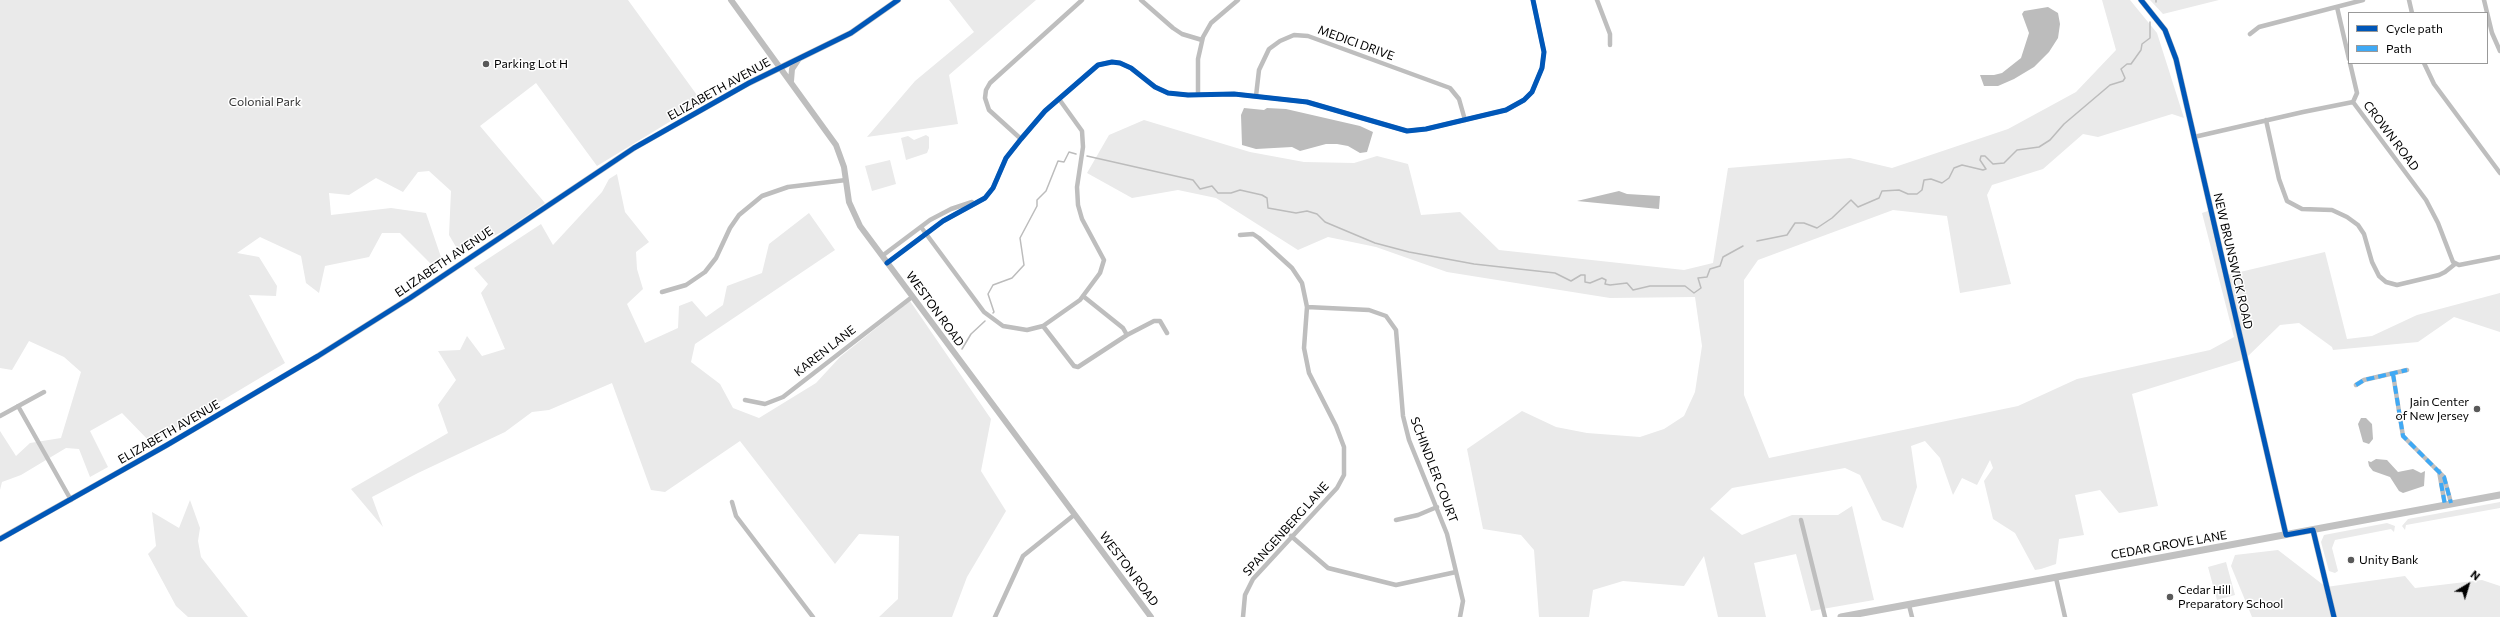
<!DOCTYPE html>
<html>
<head>
<meta charset="utf-8">
<style>
	body { margin:0 }
	#map { position:relative; width:2500px; height:617px; overflow:hidden; background:#fff; font-family:Commissioner,sans-serif }
	canvas { display:block }
	.legend { position:absolute; left:2348px; top:12px; width:140px; height:52px; box-sizing:border-box; background:#fff; border:1px solid #999; margin:0; padding:5px 7px; list-style:none; font-size:12px; color:#000 }
	.legend li { display:flex; align-items:center; gap:8px; height:20px }
	.legend b { width:20px; border:1px solid #999 }
	.north { position:absolute; left:2448px; top:565px; width:40px; height:40px; -webkit-text-stroke:3px #fff; paint-order:stroke; rotate:38deg; font-size:11px; font-weight:700; line-height:16px; text-align:center; color:#000 }
	.north::after { content:''; display:block; margin:auto; width:14px; height:18px; background:#000; clip-path:polygon(50% 0,100% 100%,50% 72%,0 100%) }
</style>
</head>
<body>
<div id="map">
<canvas width="2500" height="617"></canvas>
<ul class="legend">
<li><b style="height:5px;background:#0057b8"></b>Cycle path</li>
<li><b style="height:5px;background:#3fa9f5"></b>Path</li>
</ul>
<div class="north">N</div>
</div>
<script>
const c = document.querySelector('canvas').getContext('2d');
c.lineJoin = 'round';
function fill(path, color) {
  c.fillStyle = color;
  c.fill(path, 'evenodd');
}
function shape(rows) {
  const path = new Path2D();
  for (const r of rows) {
    path.moveTo(r[0], r[1]);
    for (let i = 2; i < r.length; i += 2) path.lineTo(r[i], r[i + 1]);
  }
  return path;
}
function strokePath(path, color, width, dash) {
  c.strokeStyle = color;
  c.lineWidth = width;
  c.lineCap = dash ? 'butt' : 'round';
  c.setLineDash(dash || []);
  c.stroke(path);
}
function drawText(font, color, halo, rows, align = 'center') {
  c.font = font + ' Commissioner,sans-serif';
  c.lineWidth = 3;
  c.setLineDash([]);
  c.textBaseline = 'middle';
  c.strokeStyle = halo;
  c.fillStyle = color;
  for (const [text, x, y, turn = 0] of rows) {
    c.save();
    c.translate(x, y);
    c.rotate((+turn || 0) * Math.PI / 180);
    c.textAlign = isNaN(turn) ? turn : align;
    if (halo) c.strokeText(text, 0, 0);
    c.fillText(text, 0, 0);
    c.restore();
  }
}
fill(shape([
	[0,0,628,0,702,102,597,166,536,83,480,126,545,203,504,231,459,252,449,235,451,191,429,171,418,172,403,192,376,178,349,195,329,193,331,215,391,208,426,213,443,263,435,268,400,233,382,233,369,257,325,266,319,293,306,283,301,256,260,237,237,253,259,257,277,286,276,296,249,295,285,363,151,443,122,413,90,431,108,467,90,477,79,449,66,448,21,475,2,482,0,490,0,431,16,456,30,443,61,438,81,372,64,357,29,341,12,370,0,368],
	[949,0,1036,0,949,75,958,124,867,137,915,81,974,32],
	[2102,0,2130,0,2157,33,2184,118,2172,114,2098,137,2083,134,2043,169,1992,185,1987,195,2011,284,1960,293,1947,216,1893,210,1758,260,1744,280,1744,395,1769,458,2018,406,2077,379,2210,350,2234,337,2202,213,2208,211,2223,276,2325,252,2347,339,2372,336,2417,315,2500,293,2500,332,2454,317,2418,342,2333,350,2332,347,2299,323,2280,325,2245,359,2132,394,2158,506,2119,513,2100,490,2075,495,2084,535,2059,539,2056,564,2041,569,2035,570,2015,533,1993,519,1984,481,1993,468,1990,460,1977,485,1962,478,1953,495,1940,458,1925,441,1911,446,1917,487,1903,528,1882,520,1860,475,1845,468,1732,488,1710,509,1742,535,1792,515,1838,515,1852,506,1874,600,1811,611,1796,554,1754,563,1766,617,1718,617,1704,556,1684,586,1623,581,1593,590,1589,617,1539,617,1534,550,1521,535,1483,529,1467,449,1522,411,1556,427,1587,433,1640,437,1664,429,1684,416,1695,392,1702,346,1695,297,1610,298,1447,272,1376,247,1328,237,1298,250,1216,198,1178,190,1132,198,1087,173,1109,135,1144,120,1250,152,1304,162,1354,163,1377,156,1408,164,1421,215,1460,212,1499,250,1684,270,1713,263,1728,168,1850,158,1892,168,2008,129,2076,92,2116,50],
	[2150,0,2219,0,2163,14],
	[926,135,929,137,929,148,927,153,906,160,901,138,908,136,914,140],
	[890,160,896,184,872,191,865,166],
	[617,174,625,212,649,242,636,252,637,269,643,289,627,304,645,343,678,328,679,306,692,301,706,317,723,305,727,286,762,273,769,244,809,213,835,250,695,344,691,362,720,384,733,408,759,418,816,383,840,357,910,301,991,419,981,471,1006,511,967,577,952,617,879,617,898,599,899,536,859,534,835,564,740,441,665,492,651,490,612,383,549,410,532,412,505,432,418,473,372,497,383,527,351,489,448,433,438,405,456,380,438,351,460,350,467,336,482,356,505,349,481,293,488,284,474,268,541,224,553,245,602,192,609,179],
	[190,500,200,528,198,541,201,557,248,617,188,617,176,606,148,554,156,546,152,512,179,528],
	[2500,502,2500,508,2406,525,2405,530,2402,526,2408,519],
	[2387,523,2395,526,2394,532,2391,529,2335,540,2332,548,2338,571,2335,573,2329,571,2321,542,2324,535],
	[2278,550,2326,587,2405,576,2415,588,2482,580,2500,586,2500,617,2252,617,2231,566,2235,555],
	[2226,562,2235,595,2217,600,2208,567]
]), '#eaeaea');
fill(shape([
	[2048,7,2058,13,2060,24,2058,38,2049,52,2034,67,2014,79,1998,86,1984,86,1980,75,1994,75,2002,73,2021,58,2029,33,2022,14,2024,11],
	[1244,108,1264,110,1267,108,1286,109,1360,126,1373,132,1367,152,1360,153,1348,146,1337,144,1326,144,1300,151,1292,147,1256,149,1242,145,1241,115],
	[1619,191,1627,194,1660,196,1659,209,1577,201],
	[2361,418,2366,418,2372,424,2373,439,2369,444,2363,442,2358,424],
	[2376,459,2387,460,2398,472,2413,469,2421,473,2425,471,2424,486,2403,493,2399,491,2390,477,2373,471,2369,466,2368,461,2371,462]
]), '#bcbcbc');
strokePath(shape([
	[2156,2,2156,0],
	[1087,156,1193,180,1200,189,1212,186,1218,193,1231,193,1240,190,1262,195,1267,198,1268,208,1296,213,1307,211,1317,214,1325,222,1375,243,1409,252,1474,264,1555,273,1571,281,1581,275,1585,275,1585,282,1590,283,1602,278,1606,280,1605,284,1610,285,1627,283,1633,290,1650,286,1685,286,1694,293,1701,288,1698,278,1707,277,1710,269,1720,266,1723,257,1743,246],
	[1757,241,1787,235,1795,223,1804,223,1817,228,1832,218,1851,200,1858,207,1879,198,1882,191,1899,190,1908,194,1917,194,1922,190,1924,180,1931,179,1942,183,1949,178,1954,168,1962,165,1983,170,1986,169,1980,160,1981,156,1985,156,1993,164,2004,163,2017,150,2039,147,2050,140,2064,124,2110,85,2123,81,2125,78,2121,69,2127,64,2131,64,2141,50,2142,44,2150,38,2150,22],
	[993,313,994,312,988,294,993,285,1012,278,1024,265,1020,238,1037,206,1037,200,1046,191,1058,161,1064,162,1069,152,1076,154],
	[962,349,971,334,985,321]
]), '#bcbcbc', 1.5);
strokePath(shape([
	[1141,0,1173,28,1182,34,1202,40],
	[1597,0,1610,34,1610,45],
	[2409,0,2412,13],
	[2484,0,2492,33,2500,51],
	[2337,7,2349,59],
	[2250,34,2259,27,2363,0],
	[2350,63,2357,93,2353,102],
	[2424,63,2434,84,2500,173],
	[1198,95,1198,59,1203,37,1211,23,1238,0],
	[1256,96,1259,70,1269,49,1280,41,1294,35,1308,36,1450,88,1459,99,1465,120],
	[2266,120,2279,179,2287,201,2302,209,2332,210,2347,217,2358,225,2364,234,2372,262,2379,276,2386,282,2397,285,2439,275,2445,272,2455,264],
	[2194,137,2303,112,2353,102,2426,200,2438,223,2453,262,2459,265,2500,257],
	[1021,139,989,110,985,98,986,90,990,83,1082,0],
	[921,227,984,312,1003,326,1027,330,1043,326,1080,300,1100,273,1104,260,1082,219,1078,205,1077,187,1083,147,1082,131,1059,99],
	[1240,235,1253,234,1259,238,1292,268,1302,283,1307,307,1304,348,1309,373,1336,426,1344,447,1344,475,1337,488,1253,579,1245,595,1243,617],
	[882,256,930,220,951,209,972,202],
	[887,263,943,221,985,198,993,188,1006,158,1021,139,1045,111,1098,65,1112,62,1120,63,1131,68,1155,87,1168,93,1188,95,1234,94,1307,102,1407,131,1426,129,1506,110,1524,100,1532,92,1542,68,1544,52,1533,0],
	[662,292,686,285,705,272,716,258,730,228,739,215,762,196,788,187,846,180],
	[1083,296,1123,328,1127,335],
	[1307,307,1369,310,1386,316,1396,330,1403,416,1409,440,1447,534,1463,601,1460,617],
	[1043,326,1074,366,1078,367,1127,335,1154,321,1160,321,1167,333],
	[2393,374,2403,436,2444,477,2451,503],
	[2356,385,2364,380,2407,370],
	[745,400,765,404,783,397,912,297],
	[18,406,71,500],
	[0,416,44,392],
	[2439,471,2445,505],
	[732,502,736,516,813,617],
	[1396,520,1418,515,1437,507],
	[1801,520,1825,617],
	[1291,536,1328,568,1396,585,1456,572],
	[2056,578,2065,617],
	[1909,605,1912,617],
	[995,617,1023,556,1074,515]
]), '#bebebe', 4.5);
strokePath(shape([
	[731,0,836,145,844,167,849,202,860,226,1151,617],
	[2141,0,2165,30,2176,59,2286,535],
	[791,81,792,69,798,60],
	[2313,530,2334,617],
	[0,539,167,445,318,356,410,298,634,148,749,83,851,33,898,0]
]), '#bebebe', 6);
strokePath(shape([
	[1841,617,2500,495]
]), '#c1c1c1', 7);
strokePath(shape([
	[2393,374,2403,436,2444,477,2451,503],
	[2356,385,2364,380,2407,370],
	[2441,483,2445,505]
]), '#3fa9f5', 4, [8, 4]);
strokePath(shape([
	[2141,0,2165,30,2176,59,2286,535,2313,530,2334,617],
	[887,263,943,221,985,198,993,188,1006,158,1021,139,1045,111,1098,65,1112,62,1120,63,1131,68,1155,87,1168,93,1188,95,1234,94,1307,102,1407,131,1426,129,1506,110,1524,100,1532,92,1542,68,1544,52,1533,0],
	[0,539,167,445,318,356,410,298,634,148,749,83,851,33,898,0]
]), '#0057b8', 5);
for (const [x, y, r, color] of [
	[486,64,4,"#595959"],
	[2477,409,4,"#595959"],
	[2351,560,4,"#595959"],
	[2170,597,4,"#595959"]
]) {
  const dot = new Path2D();
  dot.arc(x, y, r, 0, 2 * Math.PI);
  c.fillStyle = color;
  c.fill(dot);
  strokePath(dot, '#fff', 1.5);
}
drawText('12px', '#000', '#fff', [
	["MEDICI DRIVE",1356,43,20],
	["ELIZABETH AVENUE",719,89,-29],
	["CROWN ROAD",2391,136,53],
	["NEW BRUNSWICK ROAD",2233,261,77],
	["ELIZABETH AVENUE",444,262,-34],
	["WESTON ROAD",935,309,54],
	["KAREN LANE",825,351,-38],
	["ELIZABETH AVENUE",169,432,-30],
	["SCHINDLER COURT",1434,470,69],
	["SPANGENBERG LANE",1286,529,-48],
	["CEDAR GROVE LANE",2169,545,-10],
	["WESTON ROAD",1129,569,53]
]);
drawText('12px', '#000', '#fff', [
	["Parking Lot H",494,64],
	["Jain Center",2469,402,"right"],
	["of New Jersey",2469,416,"right"],
	["Unity Bank",2359,560],
	["Cedar Hill",2178,590],
	["Preparatory School",2178,604]
], 'left');
drawText('12px', '#2f2f2f', '#fff', [
	["Colonial Park",265,102]
]);
</script>
</body>
</html>
